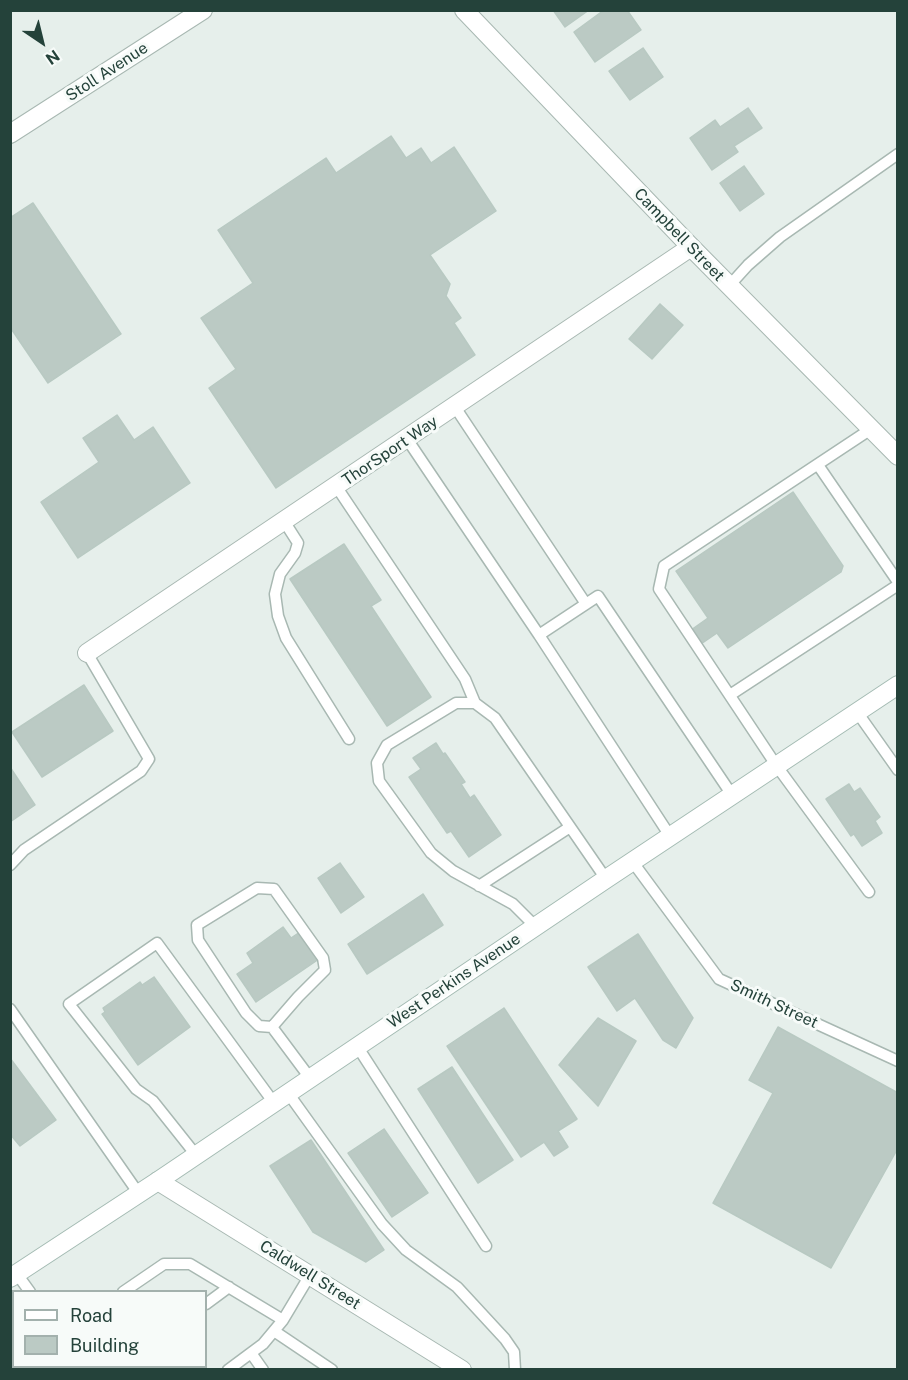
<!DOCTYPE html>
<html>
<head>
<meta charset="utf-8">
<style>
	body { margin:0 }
	#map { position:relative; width:908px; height:1380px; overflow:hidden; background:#e6efeb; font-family:"Public Sans",sans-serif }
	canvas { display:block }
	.frame { position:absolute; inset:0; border:12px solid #24423a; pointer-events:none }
	.legend { position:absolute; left:12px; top:1290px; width:195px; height:78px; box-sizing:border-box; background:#f7fbf9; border:2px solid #a3b1ad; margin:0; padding:8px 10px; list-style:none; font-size:18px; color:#24423a }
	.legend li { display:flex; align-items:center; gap:12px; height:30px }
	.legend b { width:30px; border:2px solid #a3b1ad }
	.north { position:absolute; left:12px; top:12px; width:60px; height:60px; -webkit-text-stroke:4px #f7fbf9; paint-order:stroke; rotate:145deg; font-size:16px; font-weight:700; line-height:24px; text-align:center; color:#24423a }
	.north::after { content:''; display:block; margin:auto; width:21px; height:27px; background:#24423a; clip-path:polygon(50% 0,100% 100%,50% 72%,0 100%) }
</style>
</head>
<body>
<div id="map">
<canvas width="908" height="1380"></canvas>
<div class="frame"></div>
<ul class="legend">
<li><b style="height:8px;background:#fff"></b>Road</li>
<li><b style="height:16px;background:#bbcac4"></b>Building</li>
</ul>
<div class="north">N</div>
</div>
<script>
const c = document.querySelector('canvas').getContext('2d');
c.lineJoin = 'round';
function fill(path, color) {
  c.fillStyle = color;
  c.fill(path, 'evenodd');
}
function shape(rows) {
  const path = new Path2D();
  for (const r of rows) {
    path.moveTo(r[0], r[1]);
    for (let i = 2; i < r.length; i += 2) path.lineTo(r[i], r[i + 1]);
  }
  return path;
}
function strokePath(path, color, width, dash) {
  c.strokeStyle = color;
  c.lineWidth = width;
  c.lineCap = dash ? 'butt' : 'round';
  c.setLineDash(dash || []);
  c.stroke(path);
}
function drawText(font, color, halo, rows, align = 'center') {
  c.font = font + ' "Public Sans",sans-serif';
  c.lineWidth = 6;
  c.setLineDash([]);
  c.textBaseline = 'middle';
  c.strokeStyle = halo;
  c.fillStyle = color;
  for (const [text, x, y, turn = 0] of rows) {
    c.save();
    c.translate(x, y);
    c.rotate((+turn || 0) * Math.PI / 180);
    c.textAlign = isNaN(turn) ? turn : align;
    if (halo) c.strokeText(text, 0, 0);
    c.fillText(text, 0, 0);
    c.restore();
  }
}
const building = shape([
	[553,10,589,10,565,27,553,10],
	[604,10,627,10,641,30,595,62,574,32,604,10],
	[643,48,663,77,630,100,609,71,643,48],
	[748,108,762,128,734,146,738,152,712,170,690,138,715,120,720,127,748,108],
	[391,136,406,158,421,148,431,163,454,147,496,211,430,255,450,284,446,296,461,318,454,323,475,355,276,488,209,388,236,369,201,318,253,283,218,230,326,158,336,173,391,136],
	[744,166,764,194,740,211,720,183,744,166],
	[33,203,121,334,48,383,10,327,10,218,33,203],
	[660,304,683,325,652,359,629,339,660,304],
	[117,415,134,440,153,427,190,483,78,558,41,502,99,462,83,438,117,415],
	[793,492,843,566,841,572,728,648,717,633,701,644,691,630,708,618,676,571,793,492],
	[344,544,381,600,371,606,431,697,387,726,290,579,344,544],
	[84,685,113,731,42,777,12,732,84,685],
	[436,743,443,754,445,753,465,782,461,784,470,798,474,795,501,835,469,857,451,831,447,833,409,777,421,769,413,758,436,743],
	[10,767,35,805,10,822,10,767],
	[849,784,854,792,860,788,880,817,875,821,882,833,862,846,854,834,851,836,826,799,849,784],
	[340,863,364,897,341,913,318,878,340,863],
	[423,894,443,925,367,974,348,944,423,894],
	[283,927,291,938,300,932,319,959,256,1002,237,974,253,963,247,953,283,927],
	[638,934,693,1018,676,1048,663,1040,635,998,617,1011,588,967,638,934],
	[154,977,190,1027,138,1065,102,1014,105,1012,103,1008,140,982,142,985,154,977],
	[504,1008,577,1119,558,1131,568,1147,554,1156,544,1142,521,1157,447,1046,504,1008],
	[598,1018,636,1041,598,1106,559,1065,598,1018],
	[778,1027,898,1093,898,1148,831,1268,713,1203,773,1093,749,1080,778,1027],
	[10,1058,56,1120,20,1146,10,1134,10,1058],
	[452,1067,513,1160,478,1183,418,1089,452,1067],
	[384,1129,428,1193,392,1217,348,1153,384,1129],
	[311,1140,384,1250,366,1262,313,1232,270,1166,311,1140]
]);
fill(building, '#bbcac4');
strokePath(building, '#b8c9c2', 1.5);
const service = shape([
	[729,286,748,265,780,237,898,154],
	[455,407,586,604],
	[407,439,539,635],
	[818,465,898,582],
	[336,486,465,679,475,703],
	[284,521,298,543,295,553,280,574,275,594,278,616,286,638,349,739],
	[730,695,898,585],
	[857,712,898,770],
	[670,836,539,635,598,596,732,795],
	[632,861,719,979,898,1061],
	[10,865,24,850,141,771,149,759,87,653],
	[479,886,570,827],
	[869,892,776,765,659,589,664,566,871,429],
	[535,926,513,904,453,871,431,853,379,781,377,763,387,745,456,703,475,703,495,718,606,879],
	[10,1009,139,1194],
	[272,1027,298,997,325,970,323,958,274,889,257,888,197,925,198,940,246,1013,259,1026,272,1027,310,1078],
	[357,1046,486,1246],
	[288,1093,382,1224,406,1250,457,1287,505,1339,514,1352,515,1370],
	[196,1155,153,1101,136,1089,69,1004,157,943,274,1103],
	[17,1274,30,1292],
	[123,1292,164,1264,190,1264,283,1320],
	[206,1304,229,1287],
	[274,1331,332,1370],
	[10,1349,14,1347],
	[251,1353,263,1370],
	[86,1366,88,1370],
	[112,1370,116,1366],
	[228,1370,263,1344,283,1320,310,1275]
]);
const minor = shape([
	[10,134,203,10],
	[87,653,691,247],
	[158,1181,462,1370]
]);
const tertiary = shape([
	[464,10,691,247,898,456]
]);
const secondary = shape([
	[10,1278,158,1181,606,879,898,685]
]);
strokePath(service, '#a8b8b2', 13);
strokePath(minor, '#a8b8b2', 20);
strokePath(tertiary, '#a8b8b2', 20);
strokePath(secondary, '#a4bbb3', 20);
strokePath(service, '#fff', 10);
strokePath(minor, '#fff', 18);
strokePath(tertiary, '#fff', 18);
strokePath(secondary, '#fff', 18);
drawText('16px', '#24423a', '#f7fbf9', [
	["Stoll Avenue",107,72,-33],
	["Campbell Street",679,235,46],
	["ThorSport Way",390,451,-34],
	["West Perkins Avenue",454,981,-34],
	["Smith Street",774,1004,25],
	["Caldwell Street",310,1275,32]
]);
</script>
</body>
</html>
